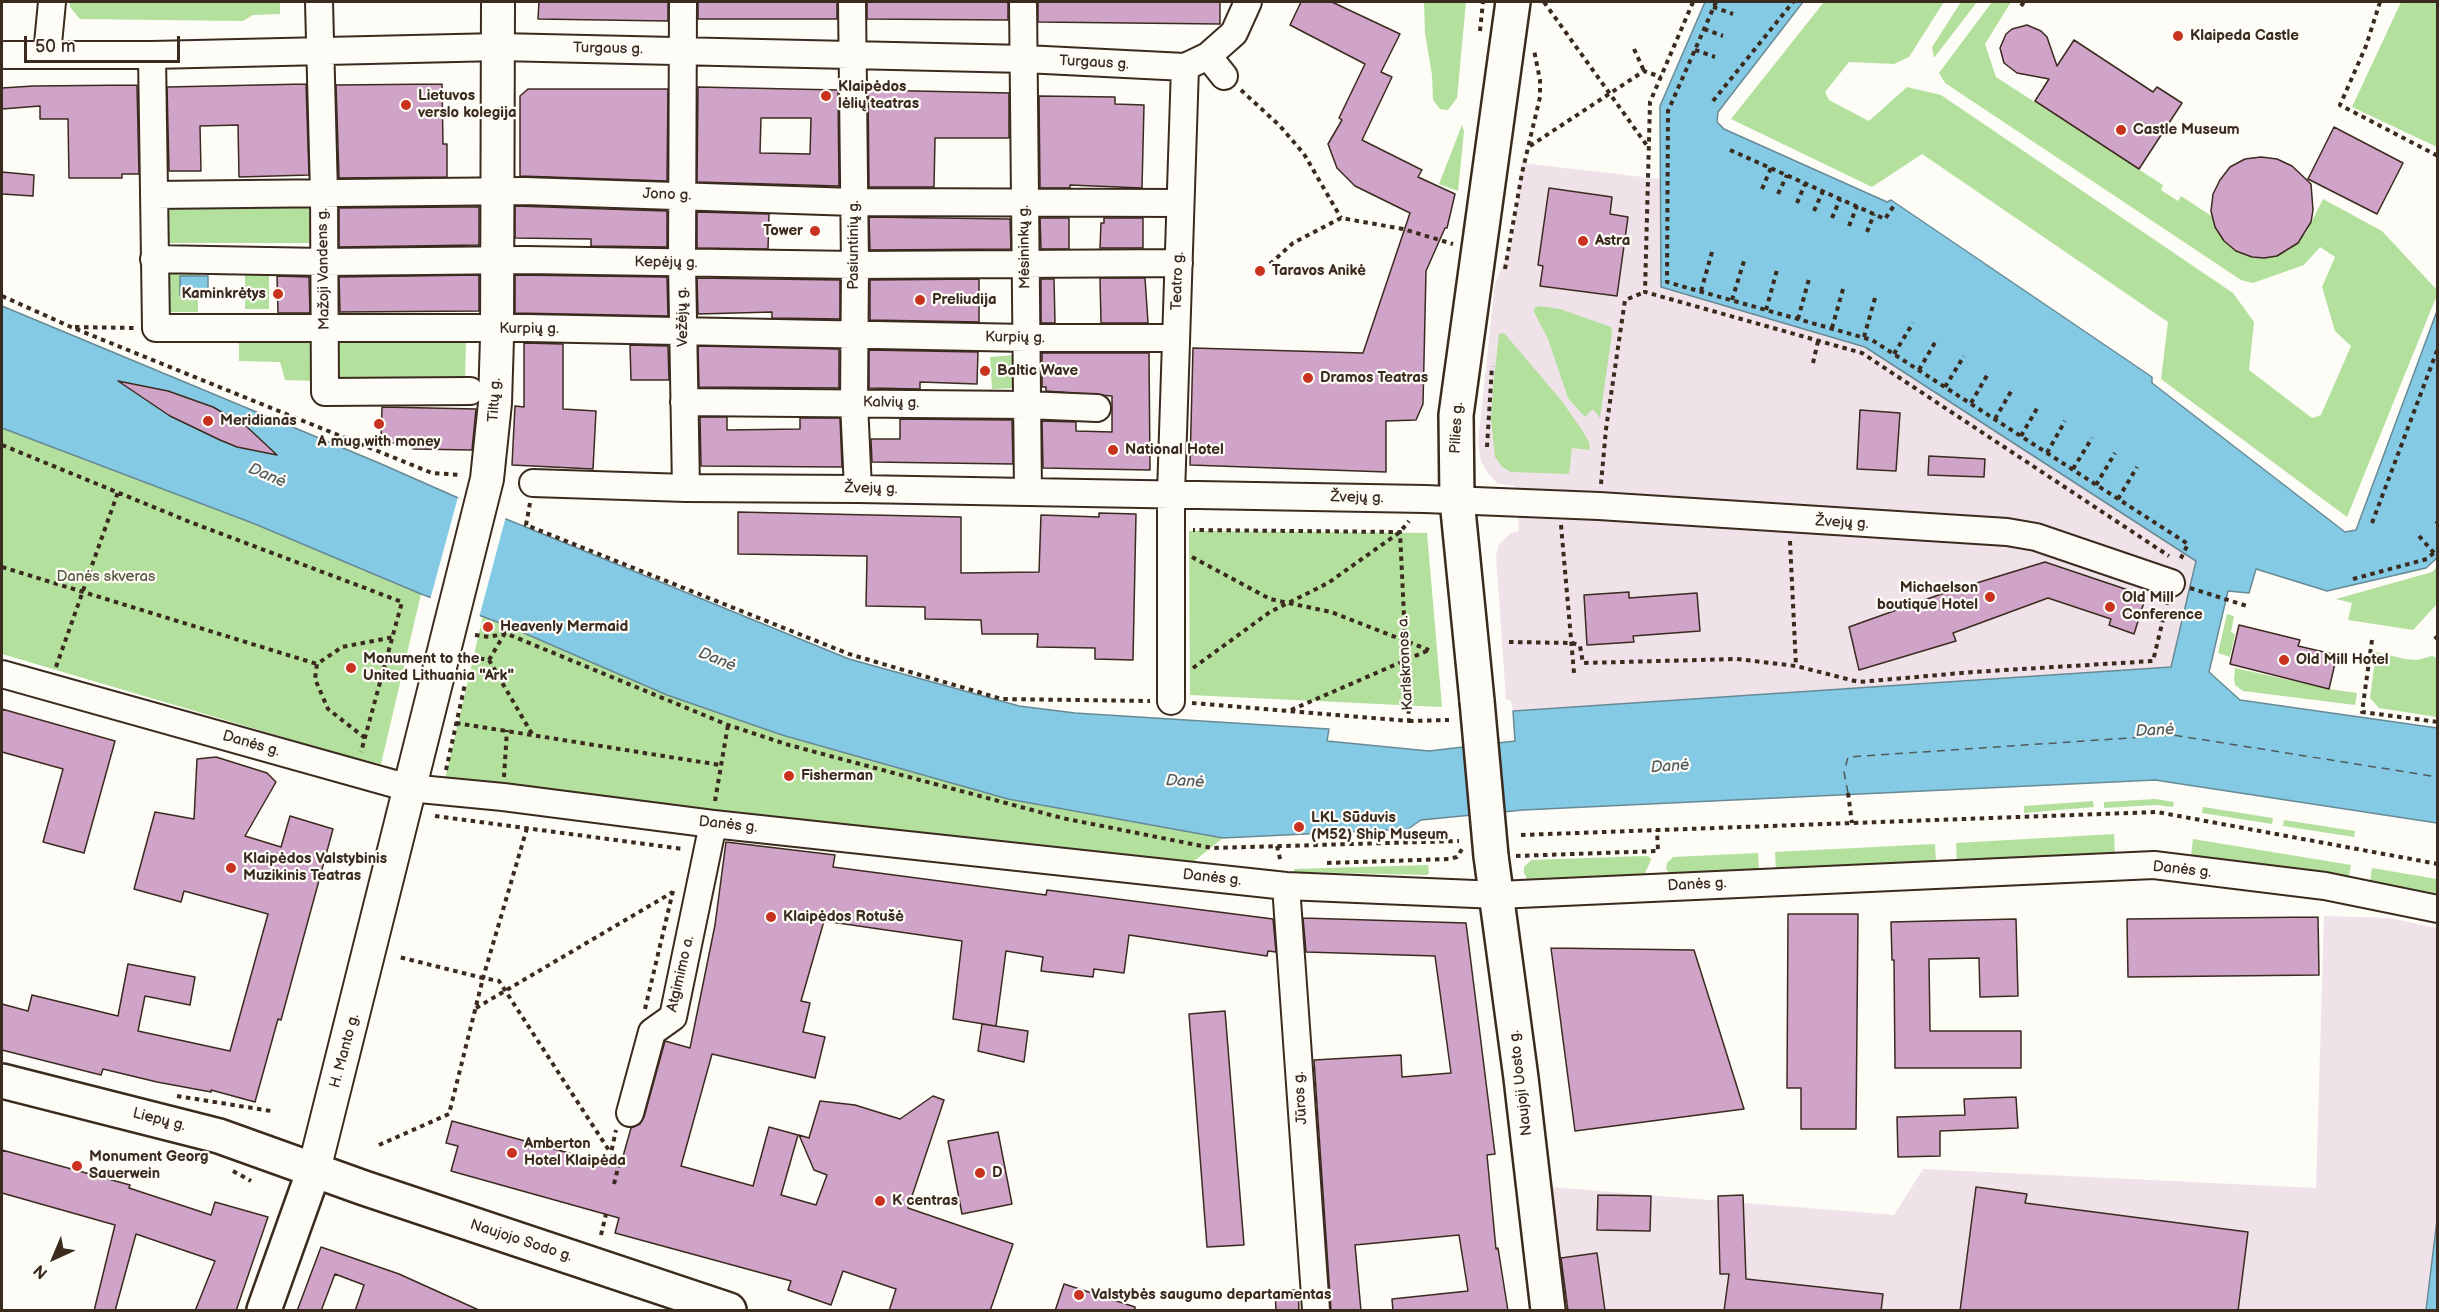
<!DOCTYPE html>
<html>
<head>
<meta charset="utf-8">
<style>
	body { margin:0 }
	#map { position:relative; width:2439px; height:1312px; overflow:hidden; background:#fdfcf7; font-family:"Balsamiq Sans",sans-serif }
	canvas { display:block }
	.frame { position:absolute; inset:0; border:3px solid #3b2a1e; pointer-events:none }
	.north { position:absolute; left:24px; top:1228px; width:60px; height:60px; -webkit-text-stroke:4px #fdfcf7; paint-order:stroke; rotate:224deg; font-size:16px; font-weight:700; line-height:24px; text-align:center; color:#3b2a1e }
	.north::after { content:''; display:block; margin:auto; width:21px; height:27px; background:#3b2a1e; clip-path:polygon(50% 0,100% 100%,50% 72%,0 100%) }
	.scale { position:absolute; left:24px; top:36px; width:156px; height:27px; box-sizing:border-box; border:3px solid #3b2a1e; border-top:0; padding-left:8px; font-size:18px; line-height:21px; white-space:nowrap; color:#3b2a1e; -webkit-text-stroke:4px #fdfcf7; paint-order:stroke }
</style>
</head>
<body>
<div id="map">
<canvas width="2439" height="1312"></canvas>
<div class="frame"></div>
<div class="north">N</div>
<div class="scale">50 m</div>
</div>
<script>
const c = document.querySelector('canvas').getContext('2d');
c.lineJoin = 'round';
function fill(path, color) {
  c.fillStyle = color;
  c.fill(path, 'evenodd');
}
function shape(rows) {
  const path = new Path2D();
  for (const r of rows) {
    path.moveTo(r[0], r[1]);
    for (let i = 2; i < r.length; i += 2) path.lineTo(r[i], r[i + 1]);
  }
  return path;
}
function strokePath(path, color, width, dash) {
  c.strokeStyle = color;
  c.lineWidth = width;
  c.lineCap = dash ? 'butt' : 'round';
  c.setLineDash(dash || []);
  c.stroke(path);
}
function drawText(font, color, halo, rows, align = 'center') {
  c.font = font + ' "Balsamiq Sans",sans-serif';
  c.lineWidth = 4.5;
  c.setLineDash([]);
  c.textBaseline = 'middle';
  c.strokeStyle = halo;
  c.fillStyle = color;
  for (const [text, x, y, turn = 0] of rows) {
    c.save();
    c.translate(x, y);
    c.rotate((+turn || 0) * Math.PI / 180);
    c.textAlign = isNaN(turn) ? turn : align;
    if (halo) c.strokeText(text, 0, 0);
    c.fillText(text, 0, 0);
    c.restore();
  }
}
fill(shape([
	[1522,163,1660,179,1661,287,1865,347,2196,561,2172,667,1513,711,1511,701,1506,699,1496,556,1499,544,1510,534,1519,531,1515,486,1497,483,1488,473,1481,462,1478,442,1495,283,1512,243],
	[2324,916,2390,918,2437,928,2438,1220,2426,1310,1568,1310,1550,1187,1894,1215,1923,1169,2316,1188]
]), '#f0e2e9');
fill(shape([
	[70,2,280,2,280,14,253,15,243,21,80,19,70,7],
	[1424,2,1466,2,1457,98,1448,110,1440,109,1433,100,1432,75,1425,33],
	[1824,2,1944,2,1909,57,1894,64,1849,62,1825,92,1829,100,1869,121,1907,87,1941,95,2233,293,2254,322,2249,370,2312,418,2321,415,2351,346,2335,331,2322,287,2335,257,2320,247,2304,265,2253,283,2241,280,1945,83,1939,73,1992,2,2011,2,1985,44,1996,77,2163,185,2161,190,2178,201,2181,196,2213,217,2215,227,2224,241,2236,251,2252,257,2264,258,2288,251,2306,233,2323,199,2382,231,2437,290,2437,295,2347,517,2161,379,2168,322,1922,154,1872,187,1731,119],
	[1961,2,1977,2,1934,58,1932,47],
	[2401,2,2437,2,2437,147,2352,107],
	[1462,125,1464,131,1458,191,1439,184],
	[313,201,312,243,165,243,165,203],
	[164,270,199,270,199,276,180,276,180,295,198,295,198,312,163,312],
	[245,271,269,271,269,309,245,309],
	[1540,306,1560,309,1611,327,1612,333,1600,418,1593,409,1585,417,1568,398,1548,339,1534,312,1534,308],
	[1504,333,1561,400,1582,430,1589,442,1590,450,1572,448,1569,474,1511,472,1502,467,1495,457,1491,420,1493,387,1499,334],
	[313,338,314,381,285,380,280,362,239,361,239,339],
	[335,341,466,342,465,383,335,381],
	[1015,355,1016,388,992,389,990,357],
	[2,428,255,524,421,594,381,764,347,756,2,654],
	[1189,531,1427,533,1442,707,1190,695],
	[2437,567,2437,604,2413,630,2348,620,2352,603,2336,599,2432,572],
	[2227,614,2234,616,2231,632,2235,634,2230,657,2218,653],
	[483,616,667,695,782,735,1008,799,1223,838,1178,874,442,792],
	[2376,652,2405,659,2417,660,2432,656,2437,658,2437,717,2379,708,2370,698],
	[2235,668,2329,689,2357,693,2355,705,2243,691,2235,685,2234,680],
	[2155,799,2174,802,2173,807,2156,805,2104,808,2104,802],
	[2093,801,2094,807,2024,813,2024,806],
	[2203,807,2273,818,2272,824,2202,813],
	[2284,820,2355,831,2354,837,2283,826],
	[2114,834,2115,854,1957,863,1956,843],
	[2193,839,2351,865,2348,882,2191,856],
	[1935,844,1936,862,1776,871,1775,852],
	[1758,853,1759,871,1671,875,1666,869,1667,863,1673,857],
	[1645,856,1650,857,1651,860,1643,877,1530,885,1524,873,1524,867,1531,860],
	[1428,865,1429,873,1427,875,1294,872,1294,869],
	[2372,868,2437,879,2437,898,2369,887]
]), '#b4e09d');
const water = shape([
	[1705,2,1803,2,1718,112,1717,122,1724,129,1887,202,1891,200,2152,377,2152,383,2345,532,2356,530,2437,311,2437,558,2426,568,2327,591,2256,569,2249,593,2228,591,2209,672,2240,700,2437,728,2437,823,2155,780,1523,810,1421,820,1408,829,1223,838,1008,799,782,735,667,695,503,624,421,594,255,524,2,428,2,306,379,463,506,519,849,659,1019,706,1075,713,1329,729,1327,741,1429,751,1515,741,1513,711,2171,667,2196,561,1865,347,1661,287,1660,106,1705,2],
	[180,276,208,276,208,295,180,295,180,276],
	[2437,1220,2437,1310,2426,1310,2437,1220]
]);
fill(water, '#84cae5');
strokePath(water, '#678a95', 1.5);
fill(shape([
	[458,497,506,516,479,618,430,600]
]), '#fdfcf7');
strokePath(shape([
	[1848,793,1844,772,1848,757,2173,735,2438,777]
]), '#515a5a', 1.5, [8, 6]);
const building = shape([
	[539,2,668,2,668,21,538,19,539,2],
	[698,2,837,2,837,19,698,19,698,2],
	[867,2,1008,2,1008,20,867,19,867,2],
	[1038,2,1220,2,1220,24,1038,22,1038,2],
	[1301,2,1332,2,1400,34,1381,72,1392,77,1362,140,1422,170,1418,177,1455,194,1447,228,1445,228,1426,271,1423,404,1416,420,1386,421,1386,472,1190,465,1193,348,1363,353,1410,213,1355,186,1337,168,1328,144,1342,120,1339,118,1365,64,1290,25,1301,2],
	[2027,25,2041,31,2047,37,2057,66,2074,40,2153,92,2157,87,2182,103,2139,169,2035,101,2049,79,2017,73,2004,63,2000,48,2006,34,2012,29,2027,25],
	[306,84,309,175,239,177,238,125,200,126,201,171,169,171,167,87,306,84],
	[442,84,443,144,447,144,447,177,339,178,336,85,442,84],
	[137,85,139,174,122,174,122,178,69,178,68,119,40,119,40,106,2,109,2,88,33,86,137,85],
	[698,87,838,90,839,186,697,182,698,87],
	[761,118,811,118,810,154,760,153,761,118],
	[528,89,668,89,667,181,520,176,520,96,528,89],
	[868,90,1009,93,1009,138,935,138,934,187,869,187,868,90],
	[1039,96,1115,97,1115,104,1144,105,1142,188,1070,185,1070,188,1040,188,1039,96],
	[2334,127,2403,163,2377,214,2308,179,2334,127],
	[2261,157,2277,159,2292,166,2311,184,2313,210,2311,222,2298,243,2277,256,2264,258,2252,257,2236,251,2224,241,2215,227,2211,211,2213,194,2220,180,2230,167,2245,159,2261,157],
	[2,172,34,175,33,196,2,194,2,172],
	[1549,188,1612,197,1610,214,1628,217,1617,296,1540,286,1543,266,1538,265,1549,188],
	[515,206,667,211,667,247,591,246,591,239,515,238,515,206],
	[462,207,479,207,479,245,339,247,339,208,462,207],
	[697,212,769,214,768,249,697,248,697,212],
	[869,217,1010,219,1011,249,870,250,869,217],
	[1040,218,1069,218,1069,249,1041,249,1040,218],
	[1104,218,1143,218,1143,248,1100,248,1101,223,1104,223,1104,218],
	[479,275,479,311,340,312,339,277,479,275],
	[515,275,667,277,668,316,515,313,515,275],
	[277,276,309,277,310,313,278,313,277,276],
	[697,278,840,280,840,319,772,318,772,312,698,314,697,278],
	[1100,278,1145,278,1148,323,1101,323,1100,278],
	[979,279,979,322,870,320,870,280,979,279],
	[1041,279,1054,279,1055,323,1041,323,1041,279],
	[524,343,563,344,563,409,596,411,593,469,512,465,515,406,524,407,524,343],
	[630,345,668,346,669,380,631,380,630,345],
	[698,346,839,349,839,388,699,387,698,346],
	[869,350,978,352,977,384,920,382,920,389,869,388,869,350],
	[1042,353,1149,353,1150,470,1043,468,1042,421,1076,422,1076,431,1112,432,1112,396,1046,391,1046,387,1042,387,1042,353],
	[118,381,168,391,213,407,246,426,277,455,237,447,220,440,170,416,118,381],
	[382,407,476,409,472,450,413,449,413,443,381,443,382,407],
	[1860,410,1900,413,1896,471,1857,469,1860,410],
	[700,417,727,417,727,430,800,429,800,418,840,418,842,467,701,466,700,417],
	[900,419,1012,420,1013,464,872,462,871,439,900,439,900,419],
	[1929,456,1985,459,1984,477,1928,475,1929,456],
	[738,512,961,517,961,573,1039,572,1041,515,1099,517,1099,513,1136,514,1133,660,1095,659,1095,648,1037,647,1038,634,982,634,981,620,925,619,925,607,866,606,867,556,738,554,738,512],
	[2045,562,2146,596,2134,634,2109,625,2111,619,2048,598,1953,633,1956,641,1859,670,1849,627,1944,593,2045,562],
	[1629,592,1629,598,1697,593,1700,631,1633,636,1634,642,1587,645,1584,595,1629,592],
	[2239,625,2300,640,2298,646,2337,655,2329,689,2230,664,2239,625],
	[2,709,115,741,84,853,43,842,63,769,2,752,2,709],
	[216,757,267,773,276,782,245,836,281,847,290,816,333,829,281,1020,278,1019,255,1102,211,1090,211,1092,157,1082,103,1069,101,1075,2,1050,2,1004,28,1011,32,995,118,1016,128,964,195,977,190,1005,145,996,138,1031,230,1051,268,914,184,891,181,902,134,889,155,812,194,819,197,759,216,757],
	[726,842,835,855,833,867,1046,895,1047,890,1273,919,1276,952,1268,951,1267,956,1129,935,1124,973,1094,969,1093,977,1041,971,1043,957,1006,951,996,1026,953,1019,962,941,824,921,801,1001,810,1003,803,1032,825,1037,815,1078,712,1054,681,1166,753,1186,769,1127,798,1135,781,1195,816,1205,827,1175,814,1170,799,1135,809,1138,820,1101,855,1105,900,1119,933,1096,944,1100,908,1208,1013,1244,990,1311,889,1311,896,1289,843,1271,831,1305,788,1290,791,1281,615,1233,619,1218,451,1171,458,1146,446,1143,452,1121,620,1167,631,1128,640,1124,644,1117,665,1041,690,1048,715,925,726,842],
	[1788,914,1858,914,1856,1129,1801,1129,1801,1088,1787,1088,1788,914],
	[2318,917,2319,975,2128,977,2127,919,2318,917],
	[1303,918,1466,923,1495,1154,1487,1155,1496,1249,1498,1248,1508,1311,1393,1311,1392,1299,1468,1291,1459,1235,1355,1245,1361,1311,1331,1311,1314,1060,1401,1055,1402,1077,1451,1073,1435,956,1306,952,1303,918],
	[2016,919,2018,996,1980,997,1979,958,1929,959,1930,1031,2021,1031,2021,1068,1895,1068,1894,960,1892,960,1891,922,2016,919],
	[1551,948,1694,950,1744,1109,1575,1131,1551,948],
	[1225,1011,1244,1245,1207,1247,1189,1014,1225,1011],
	[982,1024,1028,1031,1024,1062,978,1051,982,1024],
	[2016,1097,2018,1128,1940,1131,1940,1156,1898,1157,1897,1117,1965,1115,1964,1099,2016,1097],
	[998,1132,1012,1204,962,1214,948,1141,998,1132],
	[2,1150,130,1185,129,1188,211,1215,215,1202,268,1217,236,1311,195,1311,215,1261,136,1234,115,1311,94,1311,115,1225,2,1193,2,1150],
	[1976,1187,2027,1194,2025,1203,2248,1232,2238,1311,1960,1311,1976,1187],
	[1598,1195,1651,1196,1650,1231,1597,1230,1598,1195],
	[1743,1195,1746,1279,1883,1294,1881,1311,1724,1311,1729,1274,1720,1274,1718,1196,1743,1195],
	[321,1247,399,1274,481,1311,355,1311,364,1285,335,1274,321,1311,297,1311,321,1247],
	[1597,1253,1605,1311,1568,1311,1561,1258,1597,1253],
	[1064,1284,1135,1307,1135,1311,1055,1311,1064,1284],
	[1275,1290,1298,1290,1299,1311,1276,1311,1275,1290]
]);
fill(building, '#d0a4c8');
strokePath(building, '#3b2a1e', 1.5);
const minor = shape([
	[319,2,324,193,325,392,470,391],
	[683,2,682,263,686,488],
	[852,2,855,265,854,403,858,489],
	[1023,2,1028,492],
	[47,54,52,2],
	[5,55,152,55,499,47,1025,59,1185,67,1208,56,1234,33,1248,2],
	[152,55,156,328,527,328,1026,338,1176,338],
	[1208,56,1224,76],
	[154,195,525,191,854,202,1180,203],
	[154,259,324,262,525,260,855,265,1179,263],
	[684,402,1026,405,1097,408],
	[533,483,686,488,858,489,1425,499,1599,506,2007,532,2036,537,2171,583],
	[2,674,409,788,503,797,713,824,1286,886,1498,895,2154,865,2325,886,2438,909],
	[1171,701,1171,494,1185,67],
	[1286,886,1316,1310],
	[630,1113,652,1032,673,1017,713,824]
]);
const tertiary = shape([
	[314,1170,487,479,495,403,497,338,498,2]
]);
const secondary = shape([
	[2,1081,219,1136,364,1188,729,1310],
	[264,1310,314,1170]
]);
const primary = shape([
	[1477,701,1457,500,1456,415,1513,2],
	[1491,856,1521,1078,1548,1310]
]);
strokePath(minor, '#3b2a1e', 30);
strokePath(tertiary, '#3b2a1e', 36);
strokePath(secondary, '#3b2a1e', 38);
strokePath(primary, '#3b2a1e', 38);
strokePath(shape([
	[1544,2,1648,147],
	[1693,2,1650,102,1645,292,1862,353,2169,556],
	[1716,2,1668,111,1667,282,1872,340,2188,544,2179,562],
	[2380,2,2366,46,2340,105,2438,156],
	[2021,6,2024,2],
	[1713,7,1733,14],
	[1704,29,1723,36],
	[1480,31,1483,2],
	[1634,49,1644,71],
	[1695,50,1715,57],
	[1241,90,1280,126,1304,154,1341,218],
	[1713,101,1793,2],
	[1530,146,1644,71,1661,77],
	[1730,150,1885,219,1895,204],
	[1762,189,1771,168],
	[1778,194,1787,175],
	[1797,203,1805,184],
	[1814,211,1823,191],
	[1832,218,1840,199],
	[1849,226,1857,206],
	[1867,232,1874,214],
	[1270,264,1293,243,1341,218,1403,229,1453,244],
	[1505,269,1522,173,1540,97,1540,80,1534,50],
	[1701,291,1712,252],
	[2,296,71,327,432,473,462,475],
	[1732,300,1744,261],
	[1766,310,1777,270],
	[1798,319,1809,279],
	[75,327,134,328],
	[1832,328,1843,289],
	[1864,337,1875,298],
	[1894,354,1913,323],
	[1813,363,1818,341],
	[1919,370,1937,339],
	[1945,387,1964,356],
	[1971,403,1989,372],
	[1995,419,2013,388],
	[2021,436,2039,405],
	[2,445,190,522,402,602,361,752],
	[1487,447,1492,366],
	[2047,453,2065,421],
	[2073,469,2092,438],
	[1601,484,1606,429,1625,300,1645,292],
	[2096,485,2115,453],
	[2118,499,2137,467],
	[530,503,526,525,849,654,1002,699,1150,701],
	[2436,521,2438,523],
	[2372,523,2438,348],
	[1561,525,1574,673],
	[2419,536,2434,553],
	[1790,541,1796,666],
	[1192,557,1270,599,1331,612,1429,650],
	[2,567,317,664],
	[2353,579,2427,559,2438,549],
	[2190,588,2247,606],
	[475,635,490,637,505,633,728,725,789,745,1062,818,1212,848,1459,841],
	[2435,636,2438,640],
	[2372,640,2362,712,2438,722],
	[1509,642,1573,643,1580,646,1583,663,1737,659,1796,666,1859,682,1973,672,2153,661,2167,603],
	[471,657,489,660,532,734],
	[489,660,505,633],
	[56,667,118,492],
	[1193,668,1270,612,1328,583,1400,532,1409,521],
	[1192,703,1409,721,1400,532,1193,530],
	[1291,710,1429,650],
	[1409,721,1449,720],
	[456,723,720,765],
	[365,738,328,709,315,679,317,664,342,647,394,637],
	[446,770,465,684],
	[504,777,507,730],
	[1848,793,1852,823],
	[715,801,728,725],
	[435,816,683,849],
	[527,828,483,978,499,981,610,1152],
	[1521,835,2157,812,2438,864],
	[1277,846,1281,863],
	[1516,856,1658,851,1657,830],
	[1327,863,1449,859,1457,857,1462,849],
	[476,1008,673,892],
	[645,1009,673,891],
	[177,1096,271,1111],
	[379,1145,449,1114,483,978,399,957],
	[233,1171,251,1181],
	[614,1184,618,1168,611,1153,616,1130],
	[601,1235,606,1214]
]), '#3b2a1e', 4, [4.5, 4.5]);
strokePath(minor, '#fdfcf7', 26);
strokePath(tertiary, '#fdfcf7', 32);
strokePath(secondary, '#fdfcf7', 33);
strokePath(primary, '#fdfcf7', 33);
const primaryBridge = shape([
	[1477,701,1491,856]
]);
strokePath(primaryBridge, '#3b2a1e', 38, []);
strokePath(primaryBridge, '#fdfcf7', 33);
for (const [x, y, r, color] of [
	[2178,36,6,"#c8321e"],
	[826,96,6,"#c8321e"],
	[406,105,6,"#c8321e"],
	[2121,130,6,"#c8321e"],
	[815,231,6,"#c8321e"],
	[1583,241,6,"#c8321e"],
	[1260,271,6,"#c8321e"],
	[278,294,6,"#c8321e"],
	[920,300,6,"#c8321e"],
	[985,371,6,"#c8321e"],
	[1308,378,6,"#c8321e"],
	[208,421,6,"#c8321e"],
	[379,424,6,"#c8321e"],
	[1113,450,6,"#c8321e"],
	[1990,597,6,"#c8321e"],
	[2110,607,6,"#c8321e"],
	[488,627,6,"#c8321e"],
	[2284,660,6,"#c8321e"],
	[351,668,6,"#c8321e"],
	[789,776,6,"#c8321e"],
	[1299,827,6,"#c8321e"],
	[231,868,6,"#c8321e"],
	[771,917,6,"#c8321e"],
	[512,1153,6,"#c8321e"],
	[77,1166,6,"#c8321e"],
	[980,1173,6,"#c8321e"],
	[880,1201,6,"#c8321e"],
	[1079,1295,6,"#c8321e"]
]) {
  const dot = new Path2D();
  dot.arc(x, y, r, 0, 2 * Math.PI);
  c.fillStyle = color;
  c.fill(dot);
  strokePath(dot, '#fdfcf7', 2);
}
drawText('bold 15px', '#3b2a1e', '#fdfcf7', [
	["Klaipeda Castle",2190,36],
	["Klaipėdos",838,87],
	["lėlių teatras",838,104],
	["Lietuvos",418,96],
	["verslo kolegija",418,113],
	["Castle Museum",2133,130],
	["Tower",803,231,"right"],
	["Astra",1595,241],
	["Taravos Anikė",1272,271],
	["Kaminkrėtys",266,294,"right"],
	["Preliudija",932,300],
	["Baltic Wave",997,371],
	["Dramos Teatras",1320,378],
	["Meridianas",220,421],
	["A mug with money",379,442,"center"],
	["National Hotel",1125,450],
	["Michaelson",1978,588,"right"],
	["boutique Hotel",1978,605,"right"],
	["Old Mill",2122,598],
	["Conference",2122,615],
	["Heavenly Mermaid",500,627],
	["Monument to the",363,659],
	["United Lithuania \"Ark\"",363,676],
	["Old Mill Hotel",2296,660],
	["Fisherman",801,776],
	["LKL Sūduvis",1311,818],
	["(M52) Ship Museum",1311,835],
	["Klaipėdos Valstybinis",243,859],
	["Muzikinis Teatras",243,876],
	["Klaipėdos Rotušė",783,917],
	["Amberton",524,1144],
	["Hotel Klaipėda",524,1161],
	["Monument Georg",89,1157],
	["Sauerwein",89,1174],
	["D",992,1173],
	["K centras",892,1201],
	["Valstybės saugumo departamentas",1091,1295]
], 'left');
drawText('15px', '#3b2a1e', '#fdfcf7', [
	["Turgaus g.",608,49,1],
	["Turgaus g.",1094,63,3],
	["Jono g.",667,195,2],
	["Pasiuntinių g.",854,245,-90],
	["Mėsininkų g.",1025,247,-91],
	["Kepėjų g.",666,263,1],
	["Mažoji Vandens g.",324,269,-91],
	["Teatro g.",1178,281,-88],
	["Vežėjų g.",683,317,-91],
	["Kurpių g.",529,329],
	["Kurpių g.",1015,338,1],
	["Tiltų g.",495,400,-87],
	["Kalvių g.",891,403,1],
	["Pilies g.",1457,428,-87],
	["Žvejų g.",871,489,1],
	["Žvejų g.",1357,498,1],
	["Žvejų g.",1842,523,3],
	["Karlskronos a.",1406,663,-93],
	["Danės g.",251,744,16],
	["Danės g.",728,825,6],
	["Danės g.",2182,870,6],
	["Danės g.",1212,878,6],
	["Danės g.",1697,885,-3],
	["Atgimimo a.",681,974,-77],
	["H. Manto g.",345,1051,-75],
	["Naujoji Uosto g.",1521,1083,-97],
	["Jūros g.",1301,1098,-94],
	["Liepų g.",159,1120,14],
	["Naujojo Sodo g.",521,1241,18]
]);
drawText('15px', '#59583e', '#fdfcf7', [
	["Danės skveras",106,577]
]);
drawText('italic 16px', '#515a5a', '#fdfcf7', [
	["Danė",267,476,23],
	["Danė",717,660,22],
	["Danė",2155,731,-3],
	["Danė",1670,767,-4],
	["Danė",1185,782,3]
]);
</script>
</body>
</html>
